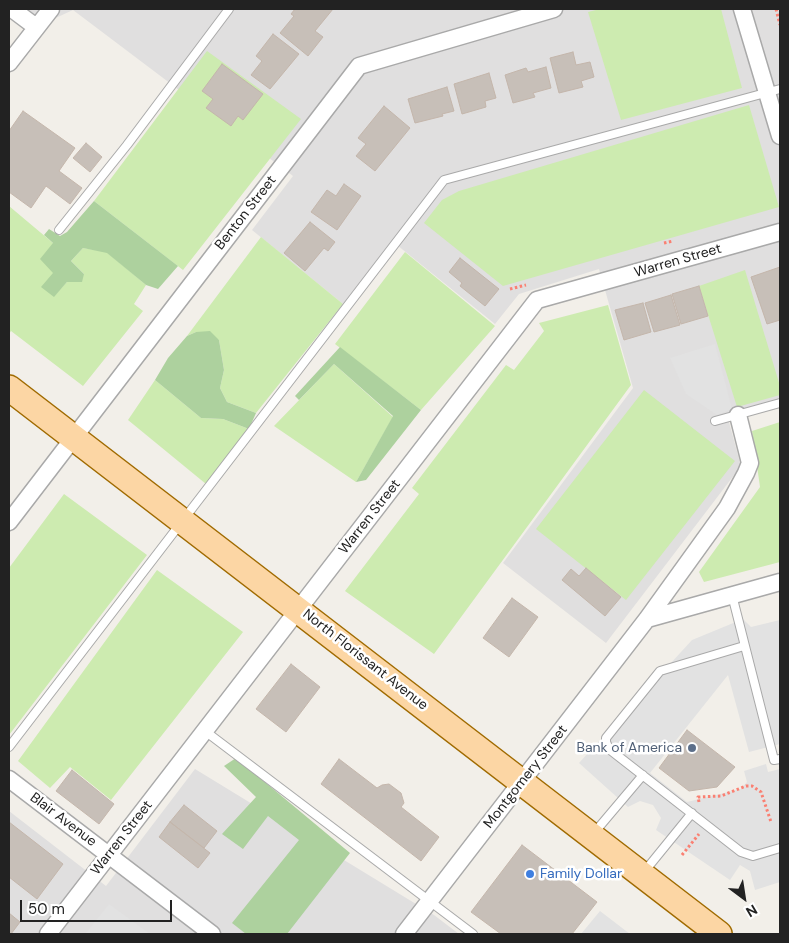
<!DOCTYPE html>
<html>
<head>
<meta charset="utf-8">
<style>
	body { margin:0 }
	#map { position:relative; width:789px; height:943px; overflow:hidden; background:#f2efe9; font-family:"DM Sans",sans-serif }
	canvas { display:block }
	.frame { position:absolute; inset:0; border:10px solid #222; pointer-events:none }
	.north { position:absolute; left:719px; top:873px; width:50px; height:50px; -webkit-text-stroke:4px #fff; paint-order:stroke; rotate:149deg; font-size:14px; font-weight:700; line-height:20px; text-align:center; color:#222 }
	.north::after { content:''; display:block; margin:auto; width:18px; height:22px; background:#222; clip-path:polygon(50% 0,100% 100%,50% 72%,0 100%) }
	.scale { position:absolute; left:20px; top:900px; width:152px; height:22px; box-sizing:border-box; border:2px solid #222; border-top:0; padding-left:6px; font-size:15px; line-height:18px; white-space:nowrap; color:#222; -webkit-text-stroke:4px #fff; paint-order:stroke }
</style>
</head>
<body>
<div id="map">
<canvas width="789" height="943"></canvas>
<div class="frame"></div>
<div class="north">N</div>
<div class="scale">50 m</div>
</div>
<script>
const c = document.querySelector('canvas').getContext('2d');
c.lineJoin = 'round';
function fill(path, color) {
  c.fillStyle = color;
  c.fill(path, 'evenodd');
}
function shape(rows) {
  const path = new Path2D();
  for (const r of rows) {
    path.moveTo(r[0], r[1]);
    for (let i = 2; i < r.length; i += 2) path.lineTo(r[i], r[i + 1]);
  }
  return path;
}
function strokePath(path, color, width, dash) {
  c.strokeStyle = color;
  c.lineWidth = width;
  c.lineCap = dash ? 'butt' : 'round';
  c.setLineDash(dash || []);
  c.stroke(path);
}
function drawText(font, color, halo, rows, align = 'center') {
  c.font = font + ' "DM Sans",sans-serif';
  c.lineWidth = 5;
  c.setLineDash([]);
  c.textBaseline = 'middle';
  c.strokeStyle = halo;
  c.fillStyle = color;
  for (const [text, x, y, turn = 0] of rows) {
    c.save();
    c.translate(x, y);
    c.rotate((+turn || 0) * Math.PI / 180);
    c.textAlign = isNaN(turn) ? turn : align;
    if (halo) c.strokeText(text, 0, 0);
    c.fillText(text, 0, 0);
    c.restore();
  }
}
fill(shape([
	[13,9,780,9,780,401,727,415,741,466,606,643,503,563,633,388,599,269,519,294,495,324,392,241,343,304,252,230,293,176,73,10,36,27],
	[195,769,434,915,459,934,9,934,9,811,106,886]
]), '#e0dfdf');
fill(shape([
	[600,9,721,9,742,88,621,120,588,12],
	[207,51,301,119,183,270,94,201],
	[749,105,779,207,503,286,424,223,442,200,459,191],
	[9,206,53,243,54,296,67,282,84,274,71,261,83,248,107,252,146,285,134,304,143,311,83,386,11,331,9,334],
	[261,237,343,304,256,413,227,402,220,388,224,370,219,340,196,332,187,336],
	[405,252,495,326,421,410,335,344],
	[745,270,780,386,780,395,737,407,699,286],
	[608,305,631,385,434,654,345,591,419,494,412,488,506,365,514,370,544,331,539,323],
	[334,364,393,417,356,482,274,426],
	[155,380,201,418,223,419,249,429,206,484,128,420],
	[644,390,735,461,626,600,536,529],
	[780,422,780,562,704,582,699,572,760,487,752,431],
	[64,494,147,555,9,735,9,568],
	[157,570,243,632,111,800,70,767,50,788,18,761]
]), '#cdebb0');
fill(shape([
	[94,201,178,266,158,289,146,285,107,253,83,248,71,261,84,274,82,282,67,282,54,297,41,287,53,273,40,259,53,243,44,235,49,229,60,236,67,232],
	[210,331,219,340,224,370,220,388,227,402,256,413,249,429,223,419,201,418,155,380,168,358,187,336,196,332],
	[340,347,421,410,366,480,356,482,393,416,334,364,299,400,295,396],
	[236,758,350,853,287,934,246,934,232,923,299,840,268,816,243,849,222,834,256,797,224,766]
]), '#add19e');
fill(shape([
	[715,344,732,409,717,415,686,394,670,358],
	[743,619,751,627,780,620,780,744,749,752,728,675,650,773,687,802,741,789,747,782,744,771,766,764,768,772,780,769,780,882,755,890,750,871,740,865,730,880,656,830,661,818,653,805,640,801,628,807,579,763,692,640],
	[109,904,150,934,85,934],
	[600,911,630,934,581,934]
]), '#e2e2e2');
const building = shape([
	[295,9,333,9,315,31,323,37,308,56,280,33,294,16,291,14,295,9],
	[273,34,299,54,270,89,251,75,262,61,256,56,273,34],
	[573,52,576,65,590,62,594,77,581,81,583,87,559,93,550,58,573,52],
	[222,64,263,94,243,120,238,116,231,126,206,108,213,99,202,91,222,64],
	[546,67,551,88,533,93,535,97,513,103,505,75,526,68,528,72,546,67],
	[489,73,496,98,485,101,486,107,462,114,454,84,489,73],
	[447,87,454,111,442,114,443,116,415,123,408,99,447,87],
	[384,106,410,128,375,171,356,156,366,144,358,138,384,106],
	[23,111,75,148,59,171,82,188,70,204,46,186,31,208,9,192,9,131,23,111],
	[86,143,102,157,90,172,73,158,86,143],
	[344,184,361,196,337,230,311,212,327,190,336,196,344,184],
	[310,222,335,242,328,251,324,248,305,271,284,253,310,222],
	[460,258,499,289,485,306,460,286,462,283,449,272,460,258],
	[780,267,780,320,767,324,751,277,780,267],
	[699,286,708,316,681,324,672,294,699,286],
	[671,295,680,325,654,332,645,303,671,295],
	[643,303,651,332,624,340,615,310,643,303],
	[586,568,621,597,605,616,562,580,571,569,579,576,586,568],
	[512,598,538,617,509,657,483,638,512,598],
	[291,664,320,687,286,732,256,709,291,664],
	[687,730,735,767,717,787,689,791,659,768,687,730],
	[339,759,377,788,382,785,389,784,401,793,404,803,401,807,439,837,421,861,321,784,339,759],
	[72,770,114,804,99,824,56,791,72,770],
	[184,805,217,831,204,848,170,822,184,805],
	[9,822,63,864,37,899,9,877,9,822],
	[170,822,210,853,198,868,159,837,170,822],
	[522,845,597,902,572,934,501,934,471,912,522,845],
	[9,913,20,922,11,934,9,934,9,913]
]);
fill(building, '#c7bfb8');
strokePath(building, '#c4b6ab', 1);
const service = shape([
	[59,230,127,145,229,9],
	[715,421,780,403],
	[732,595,774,760,780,759],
	[744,646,660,671,606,738,606,742,609,749,741,852,753,856,780,848],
	[205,731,473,934],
	[9,747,444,180,780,89],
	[594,833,643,775],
	[644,872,692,813]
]);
const minor = shape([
	[12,9,36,27],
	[742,9,780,136],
	[9,63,51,9],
	[9,522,359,66,554,9],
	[647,619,780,582],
	[9,779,212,934],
	[48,934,537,300,780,232],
	[404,934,647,619,727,508,746,473,750,463,738,415]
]);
const primary = shape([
	[9,388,719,934]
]);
strokePath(service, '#a9a9a9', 10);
strokePath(minor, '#a9a9a9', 19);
strokePath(primary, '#a06b00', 28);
strokePath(shape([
	[776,9,780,25],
	[664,243,673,241],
	[510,289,526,285],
	[699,802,698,797,721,796,746,786,752,786,761,792,771,822],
	[682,855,699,834]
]), '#fa8072', 3, [2.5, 2.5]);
strokePath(service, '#fff', 8);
strokePath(minor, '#fff', 16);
strokePath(primary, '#fcd6a4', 25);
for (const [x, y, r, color] of [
	[692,748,5,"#5c6f8a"],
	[530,874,5,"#3f7fe0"]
]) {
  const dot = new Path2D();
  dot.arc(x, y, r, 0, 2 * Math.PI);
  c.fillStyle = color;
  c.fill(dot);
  strokePath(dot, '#fff', 2);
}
drawText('14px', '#222', '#fff', [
	["Benton Street",246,213,-52],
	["Warren Street",678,261,-16],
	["Warren Street",370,517,-52],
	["North Florissant Avenue",365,660,38],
	["Montgomery Street",526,777,-52],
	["Blair Avenue",63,820,37],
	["Warren Street",122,838,-52]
]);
drawText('14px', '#4e5e75', '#fff', [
	["Bank of America",682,748]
], 'right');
drawText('14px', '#366cbe', '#fff', [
	["Family Dollar",540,874]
], 'left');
</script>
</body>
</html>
